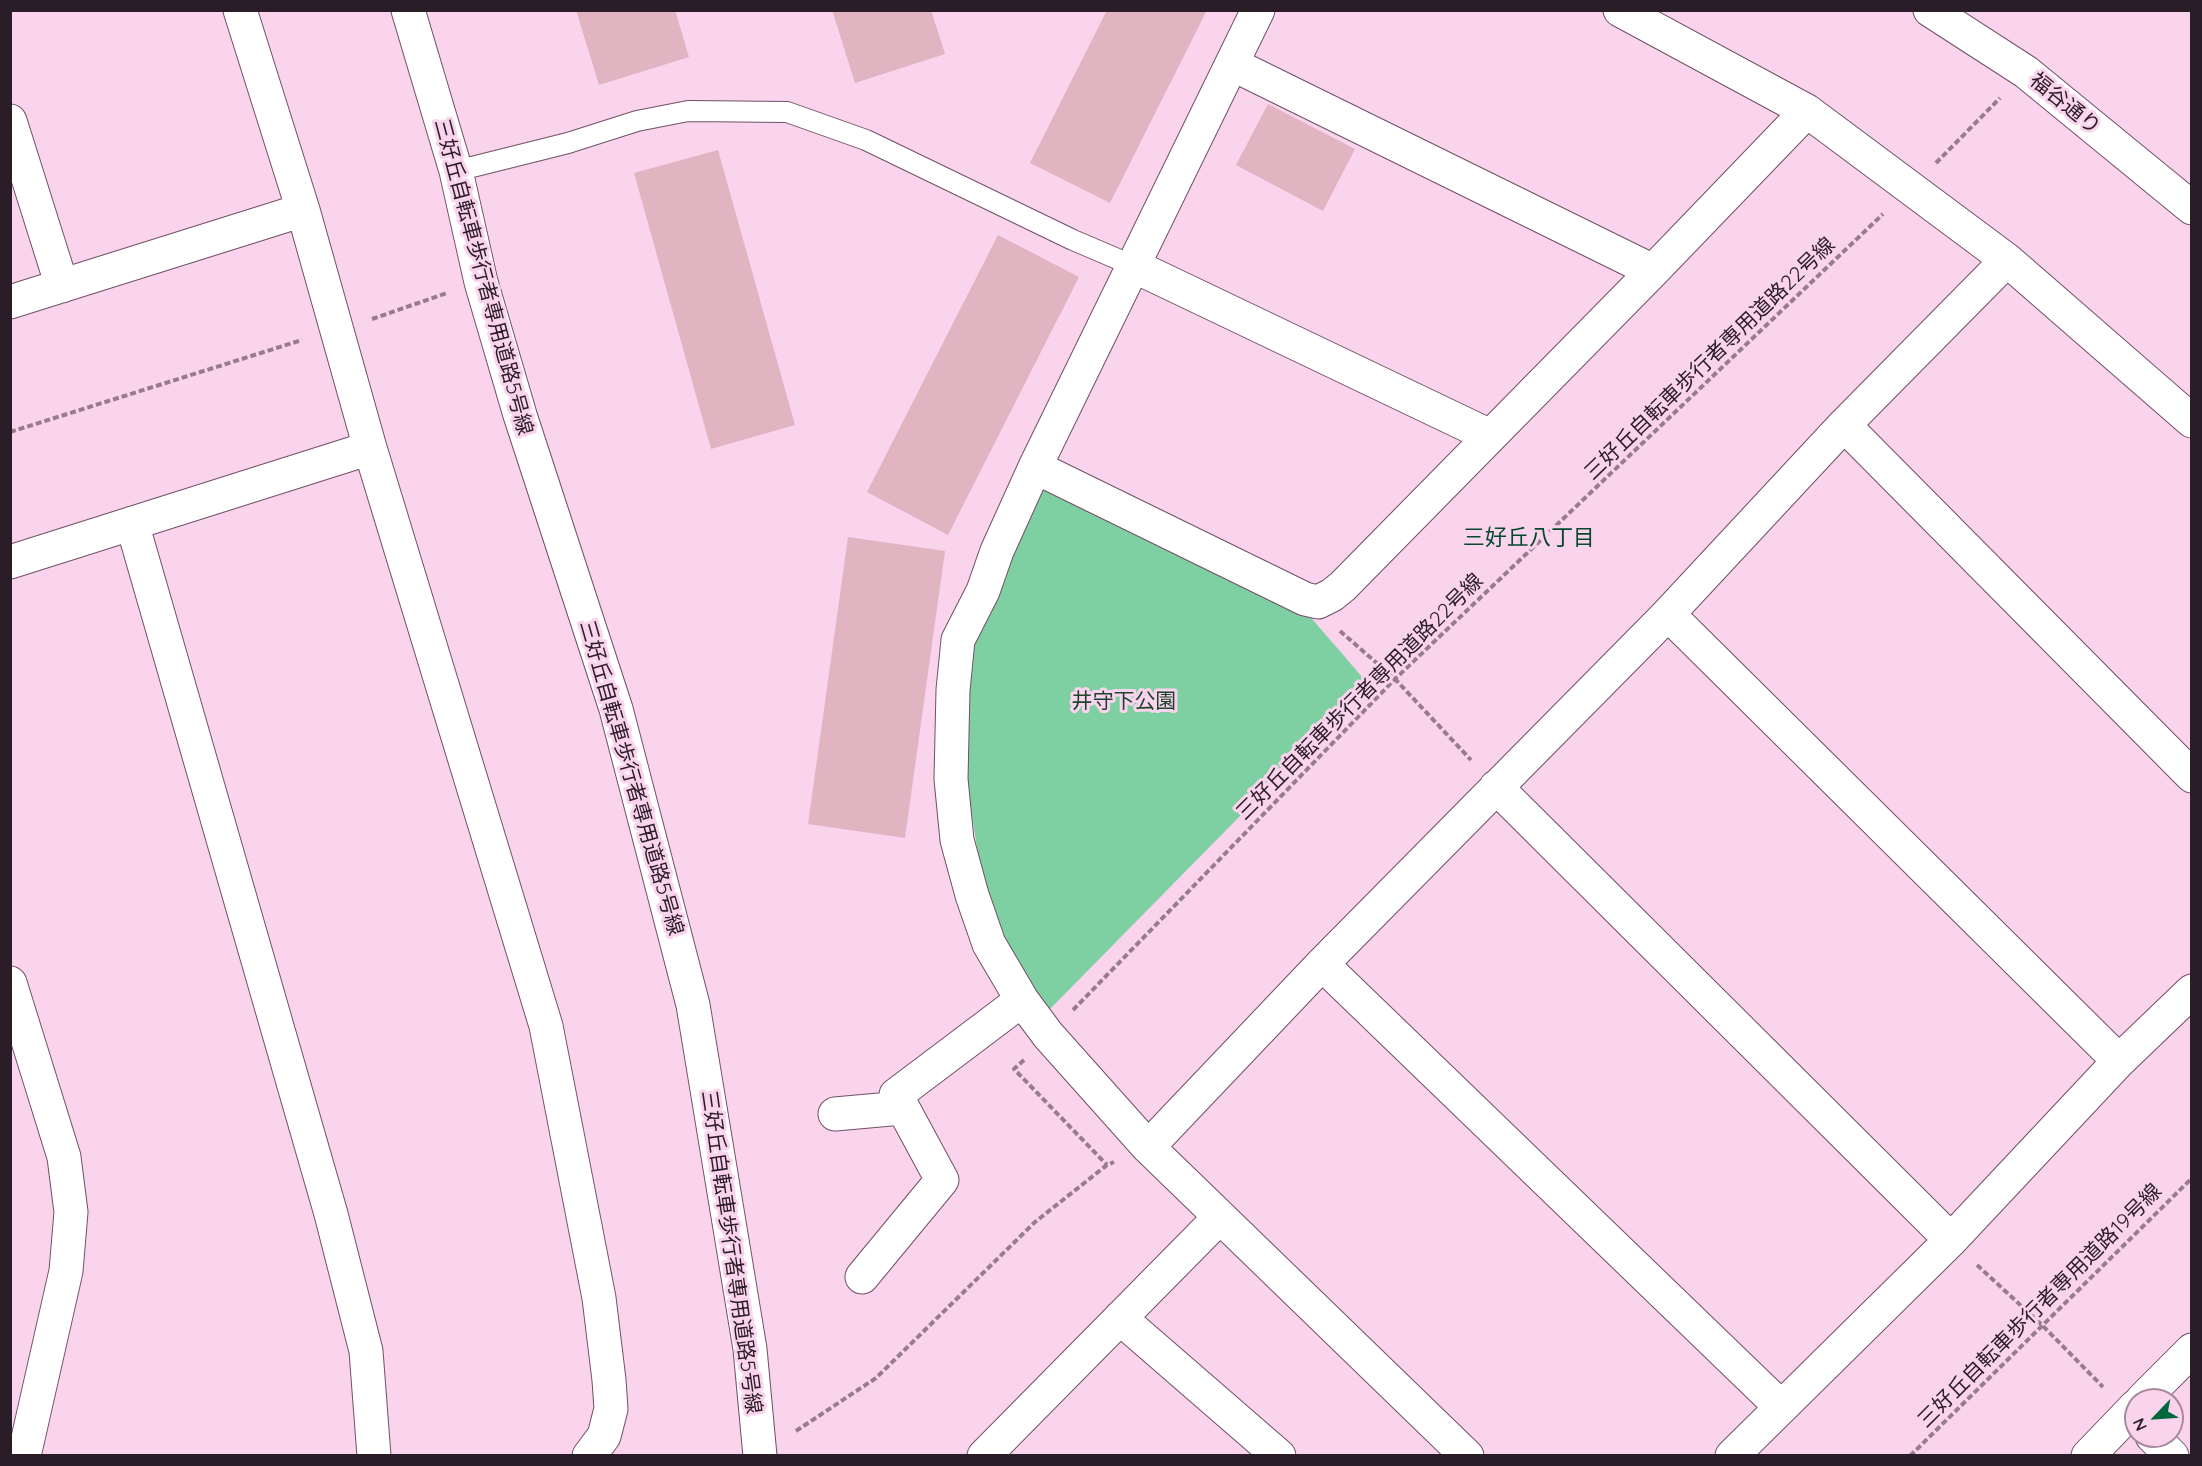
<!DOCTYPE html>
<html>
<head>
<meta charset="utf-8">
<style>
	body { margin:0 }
	#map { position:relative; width:2202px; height:1466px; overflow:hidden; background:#fad3ed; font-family:Quicksand,sans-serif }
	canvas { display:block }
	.frame { position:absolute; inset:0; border:12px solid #2b1d27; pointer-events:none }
	.north { position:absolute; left:2124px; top:1388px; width:60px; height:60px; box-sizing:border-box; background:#fad3ed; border:2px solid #a78a9e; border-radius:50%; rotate:245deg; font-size:16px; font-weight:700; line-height:24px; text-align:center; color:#2b1d27 }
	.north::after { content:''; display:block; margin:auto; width:21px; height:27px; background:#00683f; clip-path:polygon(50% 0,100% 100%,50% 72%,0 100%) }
</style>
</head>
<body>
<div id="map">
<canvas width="2202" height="1466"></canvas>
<div class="frame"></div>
<div class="north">N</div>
</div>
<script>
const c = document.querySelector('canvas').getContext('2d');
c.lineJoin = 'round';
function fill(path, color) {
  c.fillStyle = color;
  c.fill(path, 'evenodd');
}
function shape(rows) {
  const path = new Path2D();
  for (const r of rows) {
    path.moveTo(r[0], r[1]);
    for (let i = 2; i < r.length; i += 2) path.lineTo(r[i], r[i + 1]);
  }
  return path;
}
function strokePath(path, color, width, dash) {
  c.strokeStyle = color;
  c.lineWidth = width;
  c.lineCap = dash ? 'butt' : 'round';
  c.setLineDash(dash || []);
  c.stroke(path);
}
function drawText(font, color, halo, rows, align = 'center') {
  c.font = font + ' Quicksand,"Noto Sans JP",sans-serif';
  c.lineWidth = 6;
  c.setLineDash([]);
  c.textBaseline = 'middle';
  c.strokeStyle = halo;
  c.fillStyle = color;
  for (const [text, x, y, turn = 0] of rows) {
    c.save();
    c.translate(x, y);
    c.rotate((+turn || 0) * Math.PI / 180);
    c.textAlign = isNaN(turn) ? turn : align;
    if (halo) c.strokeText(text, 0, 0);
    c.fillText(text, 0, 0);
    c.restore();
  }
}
fill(shape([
	[1022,476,1301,606,1369,685,1049,1010,1004,949,980,865,961,749,961,652]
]), '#7ecfa1');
fill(shape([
	[576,10,675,10,689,57,599,85],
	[832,10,931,10,945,54,855,83],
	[1107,10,1207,10,1110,203,1030,163],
	[1268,104,1355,149,1323,211,1236,165],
	[718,150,795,425,711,449,634,173],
	[998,235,1079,277,948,535,867,492],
	[848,537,945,551,905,838,808,824]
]), '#e1b4c2');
const lane = shape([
	[456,171,568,143,637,121,688,111,787,112,866,140,1073,240,1134,266]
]);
const street = shape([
	[240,10,303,210,370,448,546,1026,599,1298,609,1380,611,1409,604,1436,589,1456],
	[408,10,456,171,481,282,520,415,616,709,693,1005,750,1349,760,1456],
	[1258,10,1035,467,997,551,983,591,958,640,953,690,951,779,957,840,972,895,989,944,1022,1000,1048,1035,1148,1147,1467,1456],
	[1620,10,1807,111,2007,260,2192,421],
	[1930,10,2026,72,2192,208],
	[1232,64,1653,271],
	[10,121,62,286],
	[1134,266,1490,436],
	[10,302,303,210],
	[1844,425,2192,776],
	[1035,467,1305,599,1318,602,1332,595,1343,586,1653,271,1807,111],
	[132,523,331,1214,366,1351,374,1456],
	[10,562,370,448],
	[1668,614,2119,1061],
	[1496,787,1951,1240],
	[1322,964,1781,1407],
	[10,983,64,1157,71,1212,66,1271,24,1456],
	[835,1114,902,1108],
	[1148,1147,1322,964,1668,614,1844,425,2007,260],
	[862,1277,942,1180,896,1095,1022,1000],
	[1120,1318,1279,1456],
	[2142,1400,2192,1350],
	[2152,1436,2172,1456],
	[984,1456,1220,1217],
	[1732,1456,1951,1240,2119,1061,2192,991],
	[2088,1456,2136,1406]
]);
strokePath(lane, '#715067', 22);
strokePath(street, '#715067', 35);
strokePath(shape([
	[1936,163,2000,98],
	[372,319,447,293],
	[10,432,302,340],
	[1340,631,1395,679,1471,760],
	[1073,1010,1395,679,1883,214],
	[1024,1060,1014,1069,1107,1165],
	[1977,1265,2042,1325,2103,1387],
	[796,1431,876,1378,1035,1222,1107,1165,1114,1162],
	[1910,1456,2192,1178]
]), '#977c8e', 4, [6, 3]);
strokePath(lane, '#fff', 20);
strokePath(street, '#fff', 33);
drawText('21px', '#2b1d27', '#fad3ed', [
	["福谷通り",2065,104,39],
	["三好丘自転車歩行者専用道路5号線",483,277,75],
	["三好丘自転車歩行者専用道路22号線",1710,359,-44],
	["三好丘自転車歩行者専用道路22号線",1360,697,-45],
	["三好丘自転車歩行者専用道路5号線",631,778,74],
	["三好丘自転車歩行者専用道路5号線",731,1252,82],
	["三好丘自転車歩行者専用道路19号線",2040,1306,-45]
]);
drawText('21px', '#1e442f', '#fad3ed', [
	["井守下公園",1124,702]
]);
drawText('22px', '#05482b', '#fad3ed', [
	["三好丘八丁目",1529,538]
]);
</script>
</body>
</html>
